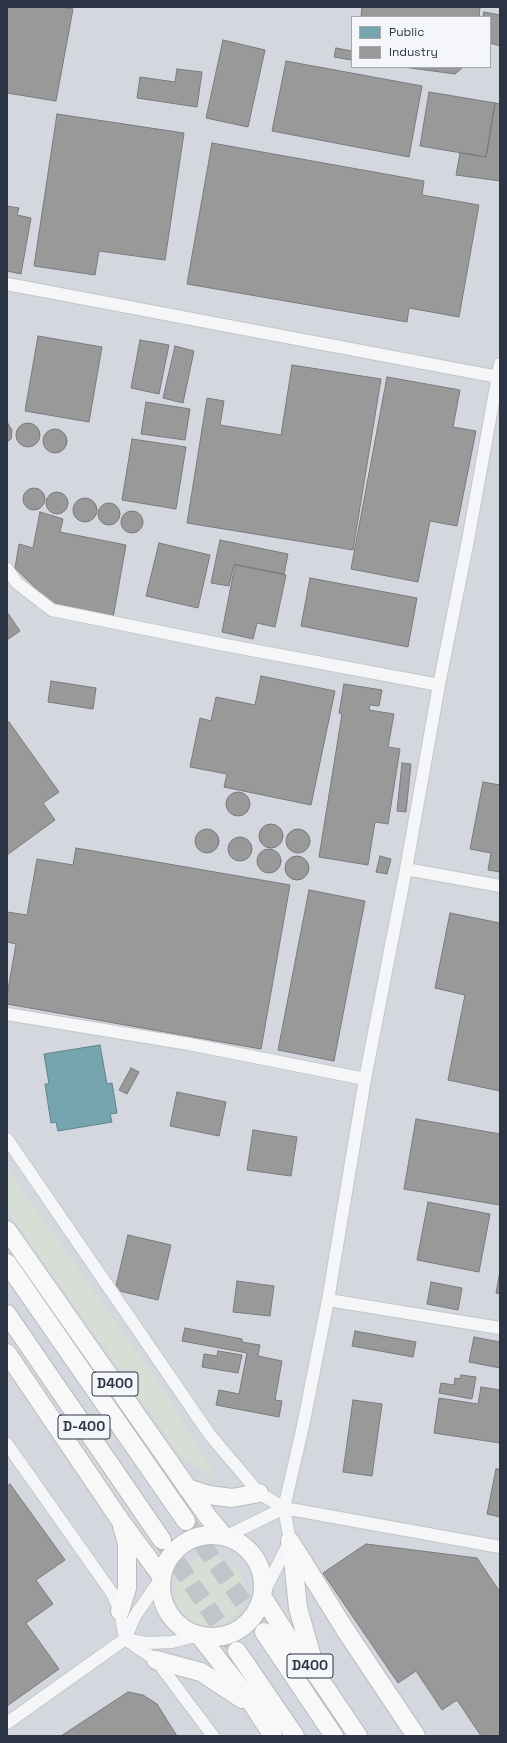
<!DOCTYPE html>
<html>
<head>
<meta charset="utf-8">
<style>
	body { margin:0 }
	#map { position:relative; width:507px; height:1743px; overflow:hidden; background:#e6e8ea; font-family:"Space Grotesk",sans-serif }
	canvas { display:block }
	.frame { position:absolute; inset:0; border:8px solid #2b3445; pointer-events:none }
	.legend { position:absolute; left:351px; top:16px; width:140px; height:52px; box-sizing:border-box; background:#f4f6f9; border:1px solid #a4a8b1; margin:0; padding:5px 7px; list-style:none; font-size:12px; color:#2b3445 }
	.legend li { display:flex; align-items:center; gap:8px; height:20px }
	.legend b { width:20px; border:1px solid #a4a8b1 }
</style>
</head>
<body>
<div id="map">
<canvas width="507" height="1743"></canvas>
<div class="frame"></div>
<ul class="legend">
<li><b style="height:11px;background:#76a5af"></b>Public</li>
<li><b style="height:11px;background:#999"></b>Industry</li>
</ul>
</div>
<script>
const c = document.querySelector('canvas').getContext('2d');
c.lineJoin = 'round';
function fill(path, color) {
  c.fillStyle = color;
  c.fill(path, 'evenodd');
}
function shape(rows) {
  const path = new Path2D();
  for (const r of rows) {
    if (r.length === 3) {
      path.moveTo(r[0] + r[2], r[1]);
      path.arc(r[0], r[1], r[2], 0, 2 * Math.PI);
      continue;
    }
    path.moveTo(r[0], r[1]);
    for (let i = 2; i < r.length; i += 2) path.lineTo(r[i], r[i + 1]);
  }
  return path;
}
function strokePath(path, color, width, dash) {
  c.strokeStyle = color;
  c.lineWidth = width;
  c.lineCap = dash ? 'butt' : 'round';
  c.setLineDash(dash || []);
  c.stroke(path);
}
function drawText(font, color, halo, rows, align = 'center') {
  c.font = font + ' "Space Grotesk",sans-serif';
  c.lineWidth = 4;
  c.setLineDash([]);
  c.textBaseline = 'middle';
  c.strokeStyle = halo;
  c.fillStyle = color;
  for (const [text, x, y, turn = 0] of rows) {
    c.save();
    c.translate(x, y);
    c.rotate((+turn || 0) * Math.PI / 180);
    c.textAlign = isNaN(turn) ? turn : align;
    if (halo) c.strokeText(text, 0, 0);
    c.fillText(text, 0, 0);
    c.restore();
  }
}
fill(shape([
	[7,7,500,7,500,1736,7,1736],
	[352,17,490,17,490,67,352,67]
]), '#d4d7dd');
fill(shape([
	[7,1168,162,1387,218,1481,180,1455,7,1210],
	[210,1591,35]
]), '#d6ded6');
const public = shape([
	[100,1045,107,1084,112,1083,117,1113,110,1114,112,1122,58,1131,56,1122,51,1123,45,1084,49,1084,44,1054,100,1045]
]);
fill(public, '#76a5af');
strokePath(public, '#60838f', 1);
const industry = shape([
	[7,7,61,7,73,9,56,101,7,93,7,7],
	[362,7,480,7,479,17,361,17,362,7],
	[484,12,500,15,500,46,490,43,490,17,483,17,484,12],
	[223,40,265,50,248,127,206,118,223,40],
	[336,48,352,51,352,60,334,57,336,48],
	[286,61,422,86,409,157,272,131,286,61],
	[403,67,463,67,455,74,403,67],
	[177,69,202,72,197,107,137,98,140,77,175,82,177,69],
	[429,92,495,103,486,157,420,146,429,92],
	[495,103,500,104,500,181,456,175,460,153,486,157,495,103],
	[57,114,184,133,165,260,99,251,95,275,34,266,57,114],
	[212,143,424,181,422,195,479,205,459,317,409,308,407,322,187,284,212,143],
	[7,206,19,208,17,215,31,218,21,274,7,271,7,206],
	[38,336,102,347,89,422,25,411,38,336],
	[140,340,169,345,159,394,131,388,140,340],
	[175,346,194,351,183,403,163,398,175,346],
	[292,365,381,379,353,550,187,523,207,398,224,401,220,425,281,435,292,365],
	[387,377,460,390,453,427,476,431,457,526,430,521,418,582,351,569,387,377],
	[146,402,190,409,185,440,141,434,146,402],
	[7,422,12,430,11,439,7,442,7,422],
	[28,435,12],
	[55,441,12],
	[132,439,186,447,176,509,122,500,132,439],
	[34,499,11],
	[57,503,11],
	[85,510,12],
	[109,514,11],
	[132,522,11],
	[40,512,63,519,60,532,126,545,113,618,52,604,15,568,19,544,33,548,40,512],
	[220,540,288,554,284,574,234,564,229,586,211,583,220,540],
	[159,543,210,555,198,608,146,596,159,543],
	[235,565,286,575,275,627,257,623,253,639,222,632,235,565],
	[310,578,417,598,408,647,301,626,310,578],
	[7,612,20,631,7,640,7,612],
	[261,676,335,691,311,805,224,787,227,774,190,767,200,718,211,721,216,697,255,705,261,676],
	[51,681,96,688,93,709,48,702,51,681],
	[344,684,382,690,379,706,370,705,369,710,394,714,388,747,400,749,388,824,375,822,368,865,319,857,342,714,339,713,344,684],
	[9,722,59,792,43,803,55,820,7,855,7,723,9,722],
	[402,763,411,764,406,812,397,811,402,763],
	[483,782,500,785,500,872,488,870,491,853,470,849,483,782],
	[238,804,12],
	[271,836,12],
	[207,841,12],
	[298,841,12],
	[240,849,12],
	[76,848,290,885,261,1049,7,1004,7,995,16,944,7,942,7,912,27,915,37,859,73,865,76,848],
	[269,861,12],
	[297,868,12],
	[380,856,391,859,387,874,376,872,380,856],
	[309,890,365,901,334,1061,278,1050,309,890],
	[450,913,500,923,500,1091,448,1080,465,995,435,988,450,913],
	[131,1068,139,1072,127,1094,119,1090,131,1068],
	[177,1092,226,1102,219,1136,170,1126,177,1092],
	[416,1119,500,1134,500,1205,404,1189,416,1119],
	[253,1130,297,1137,291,1176,247,1170,253,1130],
	[428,1202,490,1214,479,1272,417,1260,428,1202],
	[128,1235,171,1245,158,1300,115,1290,128,1235],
	[500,1271,500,1294,496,1293,500,1271],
	[237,1281,274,1286,270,1316,233,1312,237,1281],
	[431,1282,462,1288,458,1310,427,1304,431,1282],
	[185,1328,242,1339,242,1342,260,1345,258,1356,282,1361,275,1400,282,1401,279,1417,216,1405,219,1390,239,1394,247,1353,182,1341,185,1328],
	[355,1331,416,1342,413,1357,352,1346,355,1331],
	[474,1337,500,1342,500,1368,469,1362,474,1337],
	[218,1351,242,1355,238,1373,202,1367,204,1354,217,1356,218,1351],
	[461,1375,476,1377,472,1399,439,1393,441,1383,454,1385,455,1378,460,1379,461,1375],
	[481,1387,500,1390,500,1443,434,1433,439,1398,478,1404,481,1387],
	[353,1400,382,1404,372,1476,343,1472,353,1400],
	[496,1469,500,1469,500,1517,487,1514,496,1469],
	[10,1484,65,1560,36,1580,53,1604,26,1623,59,1669,7,1706,7,1486,10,1484],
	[366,1544,477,1558,500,1592,500,1736,481,1736,457,1700,442,1710,416,1671,398,1683,323,1573,366,1544],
	[128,1692,143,1695,157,1704,177,1736,61,1736,128,1692]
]);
fill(industry, '#999');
strokePath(industry, '#787b80', 1);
strokePath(shape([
	[186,1521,264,1632],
	[162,1540,237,1651]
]), '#c1c4c9', 18, [18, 9]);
const minor = shape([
	[7,284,498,377],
	[7,569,17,583,52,610,220,644,439,685],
	[406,869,500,886],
	[7,1014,189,1044,365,1079],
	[7,1139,210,1435,259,1493,284,1508,290,1541,262,1596],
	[328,1300,500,1328],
	[7,1444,112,1593,120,1611,125,1639,156,1660,213,1736],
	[284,1508,303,1426,328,1300,365,1079,406,869,439,685,468,540,500,364],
	[225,1537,284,1508,500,1547],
	[130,1640,145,1643,172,1642,199,1635],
	[7,1723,125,1639,135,1616,162,1577]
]);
const highway = shape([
	[7,1230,208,1517,225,1537],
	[7,1263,186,1521],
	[7,1314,162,1540],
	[7,1353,120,1520,162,1577],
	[187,1488,209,1495,232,1498,259,1493],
	[212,1586,51],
	[290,1541,346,1631,416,1736],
	[292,1550,298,1608,314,1664],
	[262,1596,293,1645,319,1678,358,1736],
	[120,1611,127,1588,127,1543,122,1526],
	[264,1632,334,1736],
	[199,1635,249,1699,273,1736],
	[237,1651,295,1736],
	[156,1660,201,1672,242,1699]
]);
strokePath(minor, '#c4c6c8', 14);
strokePath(highway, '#b8bbbf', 20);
strokePath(minor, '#f5f6f7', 12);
strokePath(highway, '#f8f8f8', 18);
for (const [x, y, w] of [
	[115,1384,46],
	[84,1427,52],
	[310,1666,46]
]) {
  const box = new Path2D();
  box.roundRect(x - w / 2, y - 12, w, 24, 3);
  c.fillStyle = '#f4f6f9';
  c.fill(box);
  strokePath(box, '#2b3445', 1);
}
drawText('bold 14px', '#2b3445', null, [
	["D400",115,1384],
	["D-400",84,1427],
	["D400",310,1666]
]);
</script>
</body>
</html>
